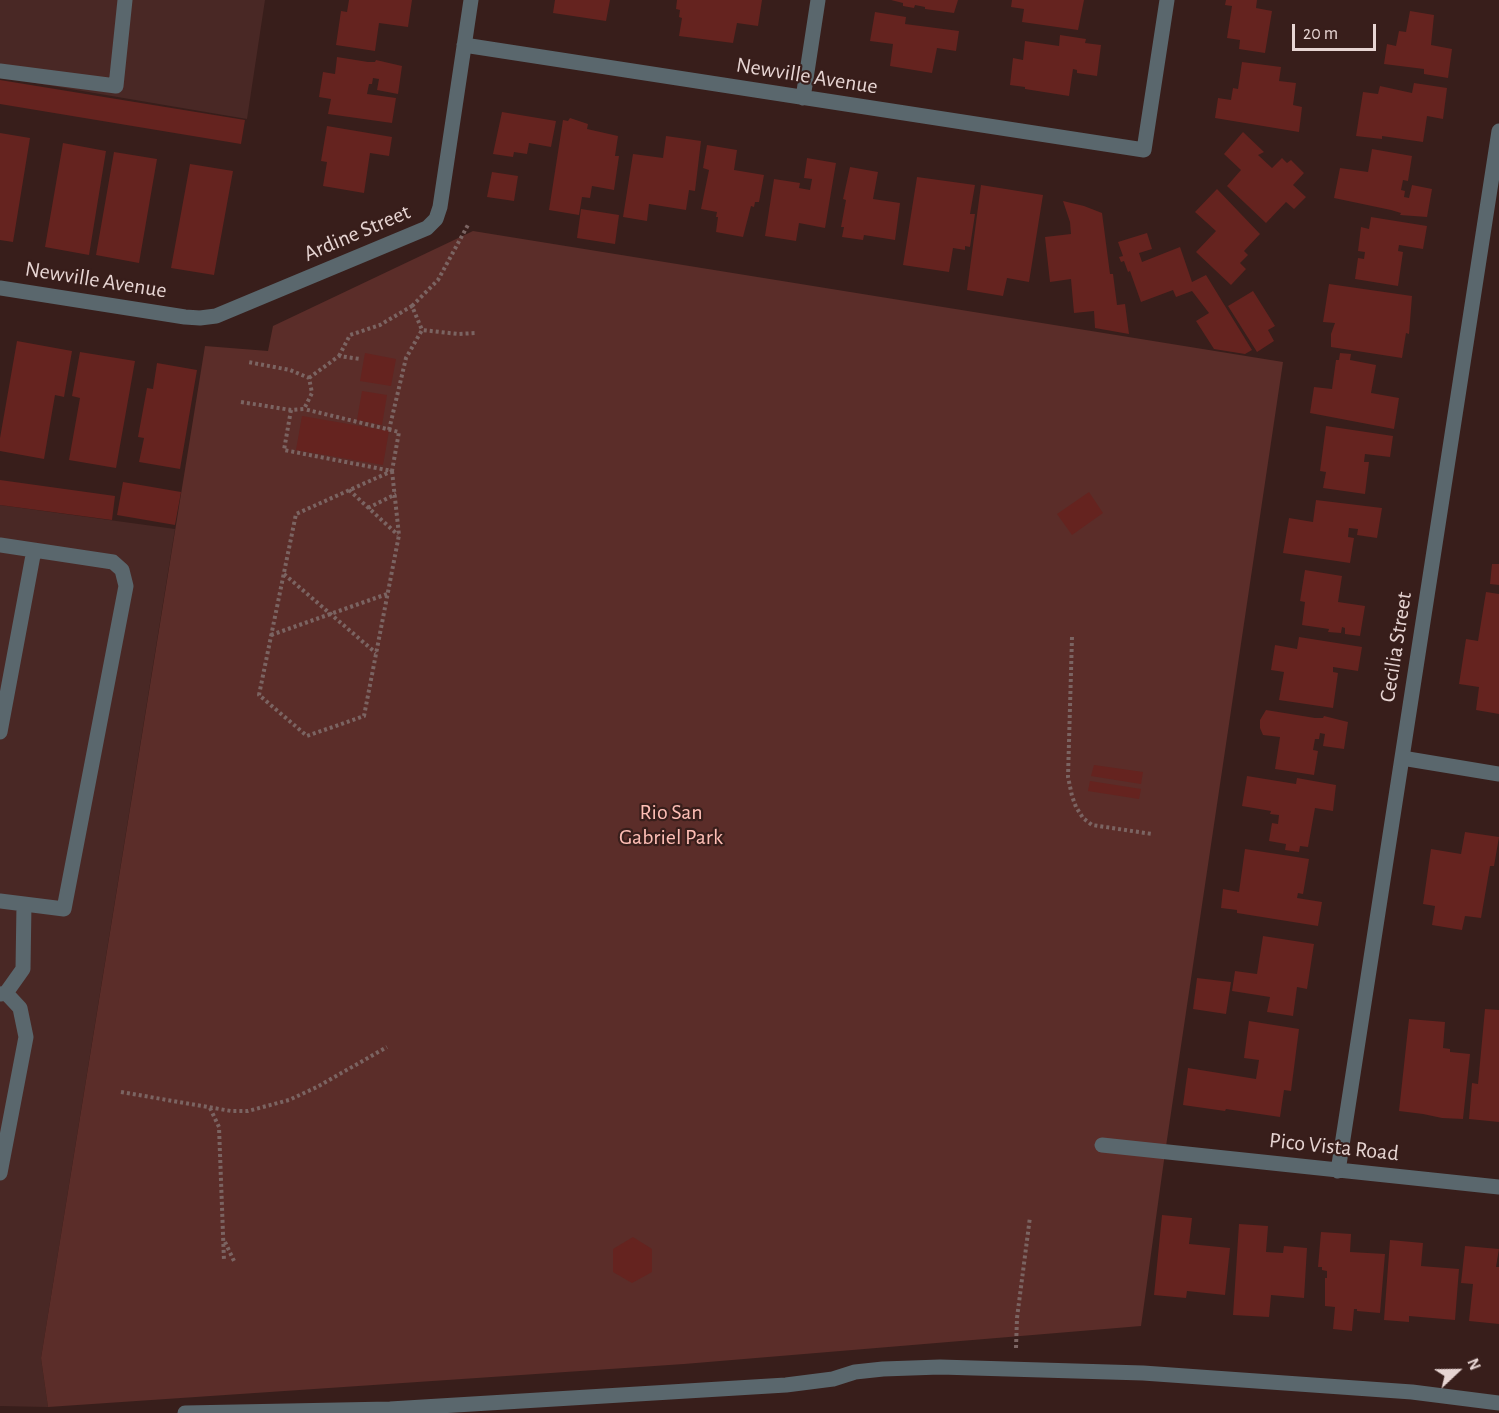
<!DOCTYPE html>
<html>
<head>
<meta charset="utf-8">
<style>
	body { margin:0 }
	#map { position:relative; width:1499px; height:1413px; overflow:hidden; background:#381e1b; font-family:"Alegreya Sans",sans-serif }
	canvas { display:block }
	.north { position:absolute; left:1427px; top:1341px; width:60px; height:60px; -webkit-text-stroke:4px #381e1b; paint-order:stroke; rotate:68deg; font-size:16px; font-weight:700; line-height:24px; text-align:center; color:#e7d5d3 }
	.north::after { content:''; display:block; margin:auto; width:21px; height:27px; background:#e7d5d3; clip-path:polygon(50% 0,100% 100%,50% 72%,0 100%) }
	.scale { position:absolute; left:1292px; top:24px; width:84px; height:27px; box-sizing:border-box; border:3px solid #e7d5d3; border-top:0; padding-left:8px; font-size:18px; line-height:21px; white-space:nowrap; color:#e7d5d3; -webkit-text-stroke:4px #381e1b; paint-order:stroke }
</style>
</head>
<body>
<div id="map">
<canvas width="1499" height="1413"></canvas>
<div class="north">N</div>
<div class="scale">20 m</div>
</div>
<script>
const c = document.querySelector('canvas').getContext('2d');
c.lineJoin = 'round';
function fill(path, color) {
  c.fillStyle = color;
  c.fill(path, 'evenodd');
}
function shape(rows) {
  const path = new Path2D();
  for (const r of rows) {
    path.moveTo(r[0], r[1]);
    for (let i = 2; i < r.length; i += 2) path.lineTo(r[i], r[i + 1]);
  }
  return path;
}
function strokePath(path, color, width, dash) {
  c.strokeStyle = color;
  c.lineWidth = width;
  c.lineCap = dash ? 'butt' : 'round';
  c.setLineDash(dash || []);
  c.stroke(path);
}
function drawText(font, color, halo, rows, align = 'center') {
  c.font = font + ' "Alegreya Sans",sans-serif';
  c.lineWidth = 4.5;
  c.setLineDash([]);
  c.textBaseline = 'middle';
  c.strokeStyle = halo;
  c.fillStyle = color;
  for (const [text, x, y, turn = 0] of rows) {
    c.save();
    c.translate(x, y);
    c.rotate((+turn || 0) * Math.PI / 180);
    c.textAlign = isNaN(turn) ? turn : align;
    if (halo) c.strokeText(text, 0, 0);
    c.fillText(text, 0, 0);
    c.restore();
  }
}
fill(shape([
	[0,0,265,0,247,119,0,77],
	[0,505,175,529,41,1358,48,1407,0,1406]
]), '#492825');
fill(shape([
	[473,231,1283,362,1165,1153,1141,1326,684,1364,48,1407,41,1358,205,346,268,351,273,326]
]), '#5b2d29');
fill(shape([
	[349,0,412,0,408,27,379,23,375,51,336,45,341,11,347,12],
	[555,0,610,0,606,21,553,13],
	[677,0,762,0,758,26,737,23,733,43,679,36,682,18,679,17,680,10,676,9],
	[891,0,958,0,954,13,925,9,925,7,915,5,914,8,903,6,903,3],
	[1012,0,1084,0,1078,30,1022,22,1024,9,1011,7],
	[1226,0,1257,0,1256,8,1272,11,1265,53,1239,49,1240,40,1227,38,1232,6,1225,5],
	[1410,11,1434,15,1431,45,1452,49,1448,78,1424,74,1424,69,1384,64,1387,44,1396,46,1399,31,1406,32],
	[875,12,906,17,905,24,959,31,956,51,937,48,932,73,890,66,893,44,870,41],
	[1060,35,1086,39,1085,43,1101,45,1097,76,1077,73,1077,70,1073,69,1069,96,1025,89,1025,87,1010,85,1013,58,1023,60,1025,41,1059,46],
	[337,57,368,62,375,62,376,60,402,66,398,94,377,90,379,79,373,78,372,84,369,84,367,94,396,98,392,123,328,114,331,99,319,97,323,72,335,74],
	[1242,62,1281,67,1279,81,1296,83,1293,105,1302,107,1299,132,1215,118,1218,98,1231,100,1233,88,1238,89],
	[0,80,245,120,241,144,0,104],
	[1414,83,1447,88,1443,119,1427,116,1423,142,1382,136,1382,139,1356,136,1363,92,1378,94,1380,86,1412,93],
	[502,112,556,121,551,147,529,143,527,154,514,152,513,157,493,154],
	[570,118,588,124,587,129,618,136,615,156,619,156,614,190,592,186,590,198,582,197,579,215,549,210,563,120,568,121],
	[327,126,392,137,389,156,370,153,364,193,323,186,327,162,321,161],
	[1243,132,1264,152,1258,155,1272,168,1282,158,1287,163,1291,160,1304,173,1293,185,1306,197,1294,209,1286,202,1266,223,1227,186,1241,170,1224,154],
	[0,133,30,138,13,242,0,240],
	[666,136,701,141,695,191,689,190,686,210,649,204,647,221,623,217,633,154,663,158],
	[63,143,106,151,89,255,45,247],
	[707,145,737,150,734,170,764,175,759,202,755,202,754,207,751,206,743,237,716,232,718,217,716,217,717,212,701,209,709,170,703,168],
	[1372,149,1412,156,1408,181,1403,180,1401,190,1405,191,1404,197,1409,198,1412,185,1432,189,1427,217,1400,215,1401,213,1391,210,1334,198,1340,168,1368,172],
	[114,152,157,159,139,263,96,255],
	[807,158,836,163,825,228,799,223,796,241,765,236,774,179,800,183,799,188,810,190,812,179,804,178],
	[190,164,233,171,214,275,171,268],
	[850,167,878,172,873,199,900,203,895,240,864,235,863,240,842,237,844,227,841,227,846,200,843,199],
	[492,172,518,176,514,201,487,197],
	[917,177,975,185,970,214,975,214,970,247,965,246,965,250,953,248,949,272,903,265],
	[981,185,1043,195,1029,282,1007,278,1003,296,967,290],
	[1217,189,1260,234,1244,251,1248,255,1240,263,1246,269,1231,285,1196,252,1216,231,1195,212],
	[1063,201,1084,206,1102,213,1110,274,1113,274,1117,305,1125,304,1129,334,1095,328,1094,311,1074,313,1071,279,1050,282,1045,237,1071,234,1070,222],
	[581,209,619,215,615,244,577,238],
	[1371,217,1427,226,1423,249,1399,245,1398,251,1403,252,1398,286,1355,279,1358,258,1364,259,1365,252,1358,251,1361,227,1369,229],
	[1147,233,1152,249,1139,253,1142,262,1180,247,1192,282,1206,275,1252,350,1245,354,1214,349,1196,321,1209,313,1192,291,1176,297,1173,290,1141,302,1130,271,1128,272,1124,261,1121,262,1119,257,1123,256,1118,242],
	[1329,284,1412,296,1409,334,1406,333,1402,358,1331,347,1331,334,1335,323,1323,322],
	[1253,291,1275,326,1268,330,1274,341,1257,352,1228,306],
	[17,341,72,351,64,397,55,395,44,459,0,451,0,438],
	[80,352,135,361,116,468,69,460,80,398,72,396],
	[365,353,396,359,391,386,360,381],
	[1340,353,1351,354,1350,360,1376,365,1371,393,1399,398,1394,429,1310,413,1314,387,1332,389,1336,360,1339,360],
	[157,363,197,370,180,469,139,462,144,438,138,437,147,388,153,389],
	[362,391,387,395,382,425,357,420],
	[302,416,389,431,383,465,296,450],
	[1326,426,1393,436,1390,457,1365,454,1364,462,1369,462,1365,494,1323,488,1326,472,1320,471],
	[0,480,115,496,112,520,0,505],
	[123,482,181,492,175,525,117,515],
	[1089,492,1103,513,1072,535,1057,514],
	[1316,500,1382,508,1377,538,1357,535,1358,529,1349,528,1348,537,1354,538,1350,563,1283,553,1289,518,1313,522],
	[1492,564,1499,564,1499,585,1490,584],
	[1305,570,1342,576,1338,602,1365,606,1360,636,1345,634,1345,628,1342,627,1341,633,1328,632,1329,629,1302,625,1305,602,1300,601],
	[1486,592,1499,594,1499,714,1476,710,1479,687,1459,684,1466,639,1478,641],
	[1299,637,1362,647,1358,671,1333,667,1333,672,1338,673,1333,708,1279,700,1284,672,1271,670,1275,645,1297,649],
	[1266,710,1315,718,1323,718,1324,716,1348,722,1344,749,1323,746,1325,734,1320,733,1319,739,1315,739,1313,750,1318,751,1314,775,1275,769,1280,737,1263,735,1260,728,1260,720],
	[1094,765,1143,772,1141,784,1091,776],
	[1247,776,1296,784,1297,778,1336,785,1333,811,1315,808,1308,847,1300,846,1299,852,1285,850,1286,844,1269,841,1272,823,1278,824,1279,815,1270,814,1271,811,1242,806],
	[1090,781,1141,789,1139,799,1088,791],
	[1465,832,1499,837,1494,866,1490,866,1481,918,1465,916,1462,930,1432,925,1435,906,1423,904,1431,849,1461,854],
	[1245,849,1309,859,1303,894,1298,893,1297,898,1322,902,1318,926,1237,913,1237,910,1221,908,1223,889,1239,892],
	[1263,936,1314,944,1307,989,1297,987,1293,1016,1267,1012,1270,997,1232,991,1235,971,1257,974],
	[1197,978,1231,982,1226,1014,1193,1009],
	[1485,1009,1499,1010,1499,1122,1469,1119,1472,1083,1478,1084],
	[1409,1019,1445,1022,1443,1048,1450,1049,1450,1052,1470,1054,1463,1119,1442,1118,1423,1114,1399,1111],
	[1249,1021,1299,1029,1291,1091,1284,1090,1280,1117,1226,1109,1225,1111,1183,1105,1188,1068,1256,1079,1259,1060,1244,1058],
	[1162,1215,1192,1218,1189,1244,1230,1248,1225,1295,1187,1291,1186,1298,1154,1295],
	[1239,1224,1268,1226,1266,1252,1283,1253,1284,1246,1307,1248,1304,1298,1271,1295,1269,1317,1233,1315],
	[1321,1232,1351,1234,1350,1252,1385,1254,1380,1313,1357,1311,1357,1309,1354,1309,1352,1331,1333,1329,1335,1307,1325,1306,1325,1278,1327,1278,1327,1271,1322,1270,1322,1267,1318,1267],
	[633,1237,652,1249,652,1272,632,1283,613,1272,613,1249],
	[1390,1240,1423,1243,1421,1266,1459,1269,1455,1320,1409,1316,1409,1322,1384,1320],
	[1465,1246,1499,1249,1496,1267,1499,1267,1499,1324,1469,1321,1473,1284,1461,1283]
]), '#65231f');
strokePath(shape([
	[412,306,438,280,469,223],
	[339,356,350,335,380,325,412,306,422,330],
	[309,378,339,356,360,359],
	[241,402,291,410,304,409,312,393,309,378,290,370,248,362],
	[291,410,284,450,392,471,399,432,304,409],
	[389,430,406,358,422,330,458,334,475,333],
	[392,471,399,535,364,716,307,736,259,695,296,514,392,471],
	[349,490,398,535],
	[368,508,396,494],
	[284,574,376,653],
	[271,635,387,594],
	[1072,637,1068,777,1072,796,1076,807,1083,818,1092,825,1152,834],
	[121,1092,231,1111,248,1111,289,1100,317,1087,387,1047],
	[210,1108,219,1127,224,1261],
	[225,1242,234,1261],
	[1016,1348,1017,1318,1030,1217]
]), '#7b6462', 4, [3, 3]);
strokePath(shape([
	[464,45,1144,150,1167,0],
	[0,71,116,86,125,0],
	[803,98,818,0],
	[0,288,185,317,200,318,216,316,427,228,436,219,440,207,471,0],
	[0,545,113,562,122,570,126,586,64,909,0,901],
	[0,732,34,550],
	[1402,758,1499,774],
	[0,994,6,993,23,969,24,904],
	[1102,1145,1499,1187],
	[1338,1171,1499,131],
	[0,1173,26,1037,20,1008,6,993],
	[185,1413,390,1409,786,1385,833,1379,855,1372,883,1369,940,1367,1143,1373,1412,1392,1499,1403]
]), '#5a676d', 15);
drawText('22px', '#e7d5d3', '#381e1b', [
	["Newville Avenue",807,76,9],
	["Ardine Street",357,233,-23],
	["Newville Avenue",96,280,9],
	["Cecilia Street",1396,647,-81],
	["Pico Vista Road",1334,1147,6]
]);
drawText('22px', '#ffbfb6', '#381e1b', [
	["Rio San",671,812],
	["Gabriel Park",671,837]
]);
</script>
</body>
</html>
